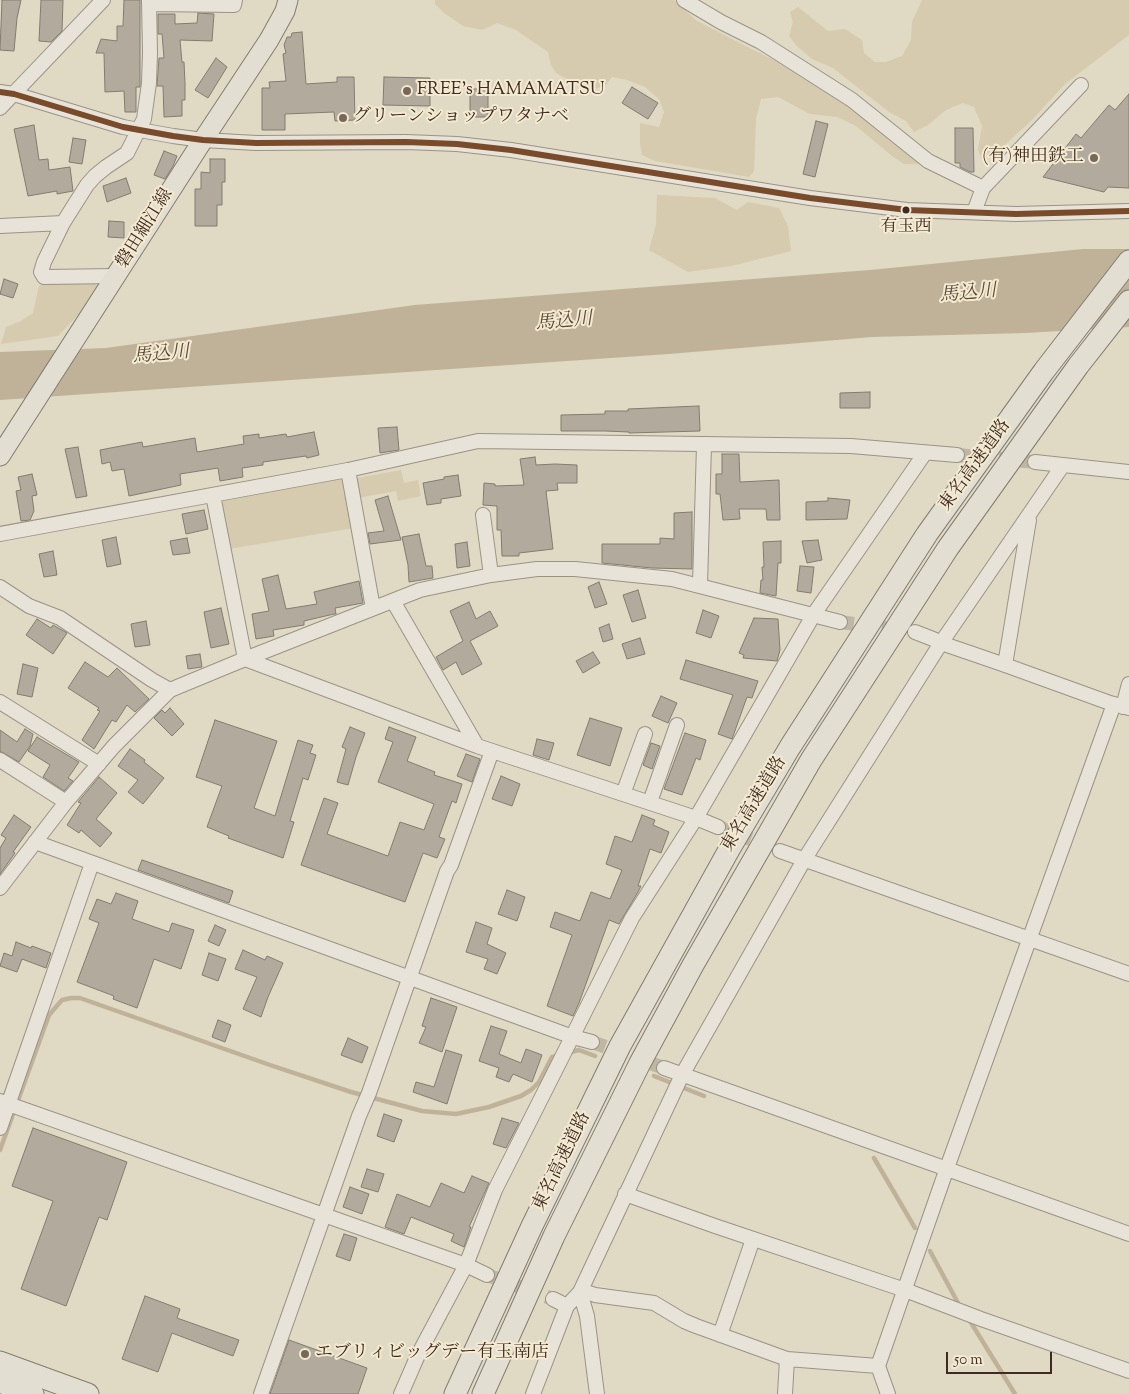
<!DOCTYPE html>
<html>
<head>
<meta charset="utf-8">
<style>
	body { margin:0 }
	#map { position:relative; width:1129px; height:1394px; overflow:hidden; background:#e0d9c4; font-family:"Sorts Mill Goudy",serif }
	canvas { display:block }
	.scale { position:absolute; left:946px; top:1352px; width:106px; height:22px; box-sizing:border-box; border:2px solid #402b22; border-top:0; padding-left:6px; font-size:15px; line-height:18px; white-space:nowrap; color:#402b22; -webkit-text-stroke:4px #f3ead1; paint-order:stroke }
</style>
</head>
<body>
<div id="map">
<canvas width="1129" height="1394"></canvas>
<div class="scale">50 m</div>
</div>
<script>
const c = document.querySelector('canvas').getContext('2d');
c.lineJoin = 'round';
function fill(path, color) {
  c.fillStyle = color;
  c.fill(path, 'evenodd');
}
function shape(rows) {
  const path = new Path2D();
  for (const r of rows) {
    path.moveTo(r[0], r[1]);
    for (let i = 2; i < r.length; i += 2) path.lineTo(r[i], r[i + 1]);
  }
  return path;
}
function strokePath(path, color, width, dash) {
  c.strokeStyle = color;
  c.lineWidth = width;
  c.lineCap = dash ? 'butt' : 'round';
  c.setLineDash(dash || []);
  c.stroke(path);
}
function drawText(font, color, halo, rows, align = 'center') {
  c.font = font + ' "Sorts Mill Goudy","Noto Serif JP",serif';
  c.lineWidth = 4;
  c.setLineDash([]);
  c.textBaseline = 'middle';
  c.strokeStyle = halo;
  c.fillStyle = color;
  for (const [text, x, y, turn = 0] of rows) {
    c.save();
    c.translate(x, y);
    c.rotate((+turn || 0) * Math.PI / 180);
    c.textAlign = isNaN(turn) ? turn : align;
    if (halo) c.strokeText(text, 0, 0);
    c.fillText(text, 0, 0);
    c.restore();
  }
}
fill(shape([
	[435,0,674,0,697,21,777,62,850,106,923,164,904,164,892,156,856,126,837,117,810,114,778,97,761,99,756,119,754,171,749,177,655,161,642,155,640,142,640,123,659,127,664,112,659,99,645,87,627,80,612,77,605,86,588,91,556,73,551,65,548,52,516,30,497,23,482,30,463,26,444,13,435,4],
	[922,0,1129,0,1129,35,1065,84,1033,119,994,155,982,160,978,150,982,126,974,107,963,103,946,110,928,125,914,132,906,121,889,112,833,68,812,59,797,46,789,36,793,22,790,12,798,7,828,31,845,29,862,40,864,53,875,62,886,62,902,56,911,40,912,22],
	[657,195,715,198,737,210,748,202,779,208,788,226,791,251,731,266,688,272,649,250,656,224],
	[58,279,91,279,97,285,79,314,58,336,1,344,6,327,21,321,33,313,39,286],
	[401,470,404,483,418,480,421,496,398,501,396,491,358,498,356,482,357,478],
	[345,478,354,528,229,549,221,506,223,501]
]), '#d7cbaf');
fill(shape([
	[1083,249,1129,249,1129,327,1026,333,872,337,669,354,0,400,0,352,106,348,415,305,870,270]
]), '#c0b298');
strokePath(shape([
	[567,1053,579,1050,595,1056],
	[654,1076,704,1096],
	[0,1150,49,1015,62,1000,71,998,80,998,270,1065,351,1092,422,1111,456,1114,489,1107,521,1096,531,1090,539,1082,552,1057,560,1055],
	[874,1158,915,1228],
	[930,1251,958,1303],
	[970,1321,1015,1394]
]), '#c0b298', 4.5);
const building = shape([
	[2,0,21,0,17,18,14,51,0,50,2,0],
	[41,0,63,0,62,31,51,42,39,41,41,0],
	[124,0,140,0,140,87,136,87,136,112,125,112,124,91,105,92,104,53,96,53,101,39,117,41,117,26,123,26,124,0],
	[198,13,214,14,212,41,180,40,182,62,184,62,185,83,185,100,182,100,182,116,164,117,163,86,157,86,159,58,164,58,162,34,158,34,158,14,175,14,175,24,197,23,198,13],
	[302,32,306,84,337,82,337,77,354,77,355,120,335,121,334,112,285,114,285,130,262,130,262,88,270,88,269,82,286,81,283,54,286,53,284,45,287,37,291,37,292,33,302,32],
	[216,58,227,67,208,98,195,90,216,58],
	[384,77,430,78,430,106,383,105,384,77],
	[632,87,658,103,648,119,622,103,632,87],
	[470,89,488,89,488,117,470,117,470,89],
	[1129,94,1129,188,1108,187,1104,192,1043,177,1076,134,1081,138,1109,105,1115,110,1129,94],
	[816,121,828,124,815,177,803,174,816,121],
	[34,125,39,160,48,159,49,170,70,167,73,191,57,194,57,191,28,196,14,129,34,125],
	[955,128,973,128,974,172,970,172,960,167,960,163,955,163,955,128],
	[73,138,86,140,82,164,69,162,73,138],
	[164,151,177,156,173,166,165,179,154,175,164,151],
	[210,159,225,159,225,182,222,182,222,205,217,205,217,226,195,226,195,189,201,189,201,172,210,173,210,159],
	[126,178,131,193,107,202,103,186,126,178],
	[109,221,124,222,124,238,108,237,109,221],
	[4,279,18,284,13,298,0,294,4,279],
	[870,392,870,408,840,408,840,393,870,392],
	[699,406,700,431,629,433,629,432,605,431,561,431,561,415,605,414,605,411,628,411,628,409,699,406],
	[397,427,399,450,380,453,378,428,397,427],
	[314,432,319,455,307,458,306,456,263,462,263,465,242,468,243,477,220,481,218,468,180,474,181,485,129,496,124,469,112,471,110,462,102,464,100,450,142,442,143,447,195,438,197,452,244,444,243,436,259,434,259,438,286,434,287,437,314,432],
	[78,447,87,496,76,498,65,449,78,447],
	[722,454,739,454,740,482,779,480,780,520,767,520,766,509,739,509,740,519,723,520,720,494,716,494,716,474,722,474,722,454],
	[535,457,536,465,555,464,577,465,577,483,557,483,558,490,546,491,553,549,519,553,519,556,502,556,501,530,497,530,497,506,483,505,484,483,495,484,495,486,524,485,520,459,535,457],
	[32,474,37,495,32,496,34,511,30,520,21,521,16,491,21,490,18,477,32,474],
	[458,475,461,496,441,499,441,503,427,505,423,483,444,479,444,477,458,475],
	[388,496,401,540,370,544,368,533,384,531,375,500,388,496],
	[828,498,850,500,847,519,806,520,806,502,828,501,828,498],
	[204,510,208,529,186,534,182,514,204,510],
	[692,512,692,569,652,568,602,563,602,544,660,544,660,538,674,539,674,513,692,512],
	[419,534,426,566,432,566,433,578,409,582,408,565,402,537,419,534],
	[116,537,121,564,107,567,102,540,116,537],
	[187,538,190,553,173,555,170,541,187,538],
	[818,540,822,560,807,563,802,541,818,540],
	[781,541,781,563,778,563,776,596,760,593,761,580,763,580,762,567,764,567,763,542,781,541],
	[467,542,470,566,457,568,455,544,467,542],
	[53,551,57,575,44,577,39,554,53,551],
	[800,566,814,567,811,593,797,591,800,566],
	[278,575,286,609,317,604,314,592,359,581,363,603,335,608,336,614,334,614,304,621,304,625,273,630,274,636,256,639,252,614,269,611,262,579,278,575],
	[599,582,607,604,595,608,588,587,599,582],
	[638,590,646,618,632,622,623,595,638,590],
	[469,602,476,619,490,611,498,626,470,641,482,664,462,675,456,662,443,670,436,657,463,641,450,611,469,602],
	[221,608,229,644,211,648,204,612,221,608],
	[703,610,719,616,711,638,696,633,703,610],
	[754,618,778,619,780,650,777,661,743,658,744,655,739,653,754,618],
	[37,619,51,628,53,625,67,633,53,654,26,635,37,619],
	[146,621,150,645,135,647,131,624,146,621],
	[609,624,613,639,603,642,599,628,609,624],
	[640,638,645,654,627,659,622,644,640,638],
	[593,652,600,663,583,673,576,661,593,652],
	[200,654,202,667,188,669,186,656,200,654],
	[686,660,758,681,752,698,747,697,732,739,718,734,733,695,680,679,686,660],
	[85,662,108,677,117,668,149,699,135,712,127,705,116,722,112,720,94,749,82,740,100,711,97,710,99,708,68,688,85,662],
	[23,664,38,668,32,697,17,694,23,664],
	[661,696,677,703,668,723,652,716,661,696],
	[170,708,184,724,172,736,154,718,162,710,165,713,170,708],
	[590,718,622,728,610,766,577,755,590,718],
	[215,720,277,741,254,808,275,816,298,740,313,745,310,753,316,755,308,780,303,778,290,821,294,822,283,858,228,838,229,836,207,827,222,786,196,777,215,720],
	[350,727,365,733,356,757,348,785,337,782,346,749,342,747,350,727],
	[389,727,416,737,407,761,435,772,434,775,462,784,456,803,452,801,439,837,445,839,437,858,423,853,405,902,301,865,324,798,338,803,327,834,388,856,400,822,424,830,434,804,378,782,393,742,385,739,389,727],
	[25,729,33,734,30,746,19,762,0,751,0,730,17,742,25,729],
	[685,733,706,740,700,760,696,758,682,795,664,789,685,733],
	[37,737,79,762,68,778,73,781,64,791,43,777,50,765,28,751,37,737],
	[537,739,554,743,549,760,533,755,537,739],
	[651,743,660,746,652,769,643,765,651,743],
	[130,749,145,760,144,762,164,778,143,804,128,792,138,780,118,766,130,749],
	[466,754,480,759,472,782,457,776,466,754],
	[501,776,520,784,512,806,492,799,501,776],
	[99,777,117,793,96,819,112,833,100,847,81,830,79,833,67,825,81,803,78,802,99,777],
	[14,815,31,827,13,852,15,853,0,874,0,848,6,838,1,835,14,815],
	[642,815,655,820,653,825,669,832,661,853,650,849,638,886,641,886,638,892,619,924,609,920,579,1003,573,1016,547,1006,572,935,550,927,555,912,580,921,591,892,610,899,622,870,606,864,615,836,632,842,642,815],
	[142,860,233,891,229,903,138,870,142,860],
	[507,890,525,897,517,921,498,914,507,890],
	[116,893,138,901,132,919,169,932,172,923,194,930,181,969,154,959,137,1008,113,999,114,996,77,982,99,923,89,919,97,899,111,904,116,893],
	[476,922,492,928,487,944,506,953,497,974,484,969,488,959,466,952,476,922],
	[215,925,226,930,219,946,208,941,215,925],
	[16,942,31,948,32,946,51,953,46,968,22,959,17,972,0,966,4,953,12,956,16,942],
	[243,950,265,960,267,956,283,963,268,997,261,1017,243,1009,257,977,235,969,243,950],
	[209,953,226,959,218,981,202,975,209,953],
	[431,998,457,1007,442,1052,419,1043,426,1027,422,1026,431,998],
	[218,1020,231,1025,225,1042,212,1037,218,1020],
	[491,1026,507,1031,499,1054,521,1063,526,1049,542,1055,532,1082,513,1074,509,1082,496,1077,499,1068,479,1061,491,1026],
	[348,1038,368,1047,362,1063,341,1055,348,1038],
	[446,1050,462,1055,447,1104,413,1092,416,1082,434,1087,446,1050],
	[384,1114,402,1120,394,1142,377,1136,384,1114],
	[502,1118,519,1123,506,1148,493,1144,502,1118],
	[33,1128,127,1162,107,1220,99,1217,66,1306,21,1289,53,1201,12,1186,33,1128],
	[367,1169,384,1174,378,1192,361,1187,367,1169],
	[472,1176,489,1183,469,1227,471,1227,464,1247,451,1241,454,1234,411,1217,404,1234,385,1227,397,1194,430,1207,441,1183,464,1193,472,1176],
	[350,1187,369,1194,362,1214,343,1207,350,1187],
	[344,1234,357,1238,350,1261,336,1256,344,1234],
	[145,1296,180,1309,177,1318,239,1340,233,1356,172,1333,158,1372,122,1359,145,1296],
	[289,1340,367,1368,358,1394,270,1394,289,1340]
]);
fill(building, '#b2ab9d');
strokePath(building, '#827c70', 1);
strokePath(shape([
	[957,455,1035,462],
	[840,622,901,630],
	[718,827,769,846],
	[592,1042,664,1068],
	[487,1275,553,1299]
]), '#c0b6a4', 14, [14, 7]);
const minor = shape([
	[684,0,721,22,761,42,852,100,928,161,983,188,974,212],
	[149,4,234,5,235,0],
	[0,92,14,94,123,127,173,136,203,140,256,143,406,142,457,144,511,150,810,198,907,210,1016,214,1129,211],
	[0,108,103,0],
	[983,188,1081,85],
	[63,223,44,262,41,272,44,277,116,276],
	[0,226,63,223,87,185,95,176,106,167,127,153,144,119,149,83,150,53,149,0],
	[1035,462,1129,472],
	[348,470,373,608],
	[213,495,245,659,477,746,696,818,718,827],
	[483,515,491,575],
	[0,534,348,470,478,441,851,446,957,455],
	[700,585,704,445],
	[0,587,29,606,60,618,152,680,170,690],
	[393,601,477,746],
	[915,632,933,639,941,643,1005,665,1110,703,1129,708],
	[1005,665,1029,520],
	[0,702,99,764],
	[1123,707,1129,684],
	[0,760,66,802],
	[623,794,645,734],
	[650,802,677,725],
	[35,842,573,1037,592,1042],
	[780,851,1129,974],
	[0,888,66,802,114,746,170,690,245,659,420,590,491,575,537,569,575,569,672,579,840,622],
	[664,1068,1129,1234],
	[0,1101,466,1265,487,1275],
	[0,1128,92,863],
	[625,1194,715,1226,905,1290,981,1319,1129,1371],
	[581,1290,595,1295,654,1303,684,1321,696,1326,787,1359,878,1366],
	[580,1292,587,1316,597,1394],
	[553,1299,567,1306],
	[720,1335,753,1239],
	[261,1394,359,1116,369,1093,447,871,451,865,492,751],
	[401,1394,418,1355,466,1265,495,1190,632,918,696,818,814,614,925,453],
	[533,1394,567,1306,580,1292,682,1075,804,860,941,643,1063,465],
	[785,1394,787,1359],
	[888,1394,878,1366,947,1168,1114,704]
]);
const major = shape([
	[0,456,203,140,269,40,285,11,288,0]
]);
const highway = shape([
	[0,1362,88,1394],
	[0,1382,33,1394],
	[455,1394,532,1226,620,1046,730,848,790,747,927,534,1044,371,1129,261],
	[483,1394,554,1236,640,1063,693,965,811,760,948,548,1078,366,1129,301]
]);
strokePath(minor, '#9a9386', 16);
strokePath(major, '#827c70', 21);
strokePath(highway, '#827c70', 23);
strokePath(minor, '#e7e3d8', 14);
strokePath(major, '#e3ded2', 19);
strokePath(highway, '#e3ded2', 21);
strokePath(shape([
	[0,92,14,94,123,127,173,136,203,140,256,143,406,142,457,144,511,150,810,198,907,210,1016,214,1129,211]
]), '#7a4b2a', 6);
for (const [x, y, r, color] of [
	[407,91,5,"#78685b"],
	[343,118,5,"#78685b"],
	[1094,158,5,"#78685b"],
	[906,210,4.5,"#402b22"],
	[305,1354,5,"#78685b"]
]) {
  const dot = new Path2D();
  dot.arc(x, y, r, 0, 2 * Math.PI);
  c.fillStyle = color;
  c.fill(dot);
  strokePath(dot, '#f3ead1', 2);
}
drawText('17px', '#402b22', '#f3ead1', [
	["有玉西",906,228]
]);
drawText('18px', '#402b22', '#f3ead1', [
	["FREE's HAMAMATSU",417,91],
	["グリーンショップワタナベ",353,118],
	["(有)神田鉄工",1084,158,"right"],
	["エブリィビッグデー有玉南店",315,1354]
], 'left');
drawText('18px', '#402b22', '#f3ead1', [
	["磐田細江線",146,229,-58],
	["東名高速道路",976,466,-54],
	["東名高速道路",755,805,-59],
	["東名高速道路",563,1162,-64]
]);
drawText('italic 19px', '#5c493b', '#f3ead1', [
	["馬込川",968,295,-5],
	["馬込川",564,323,-5],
	["馬込川",161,356,-5]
]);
</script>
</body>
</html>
